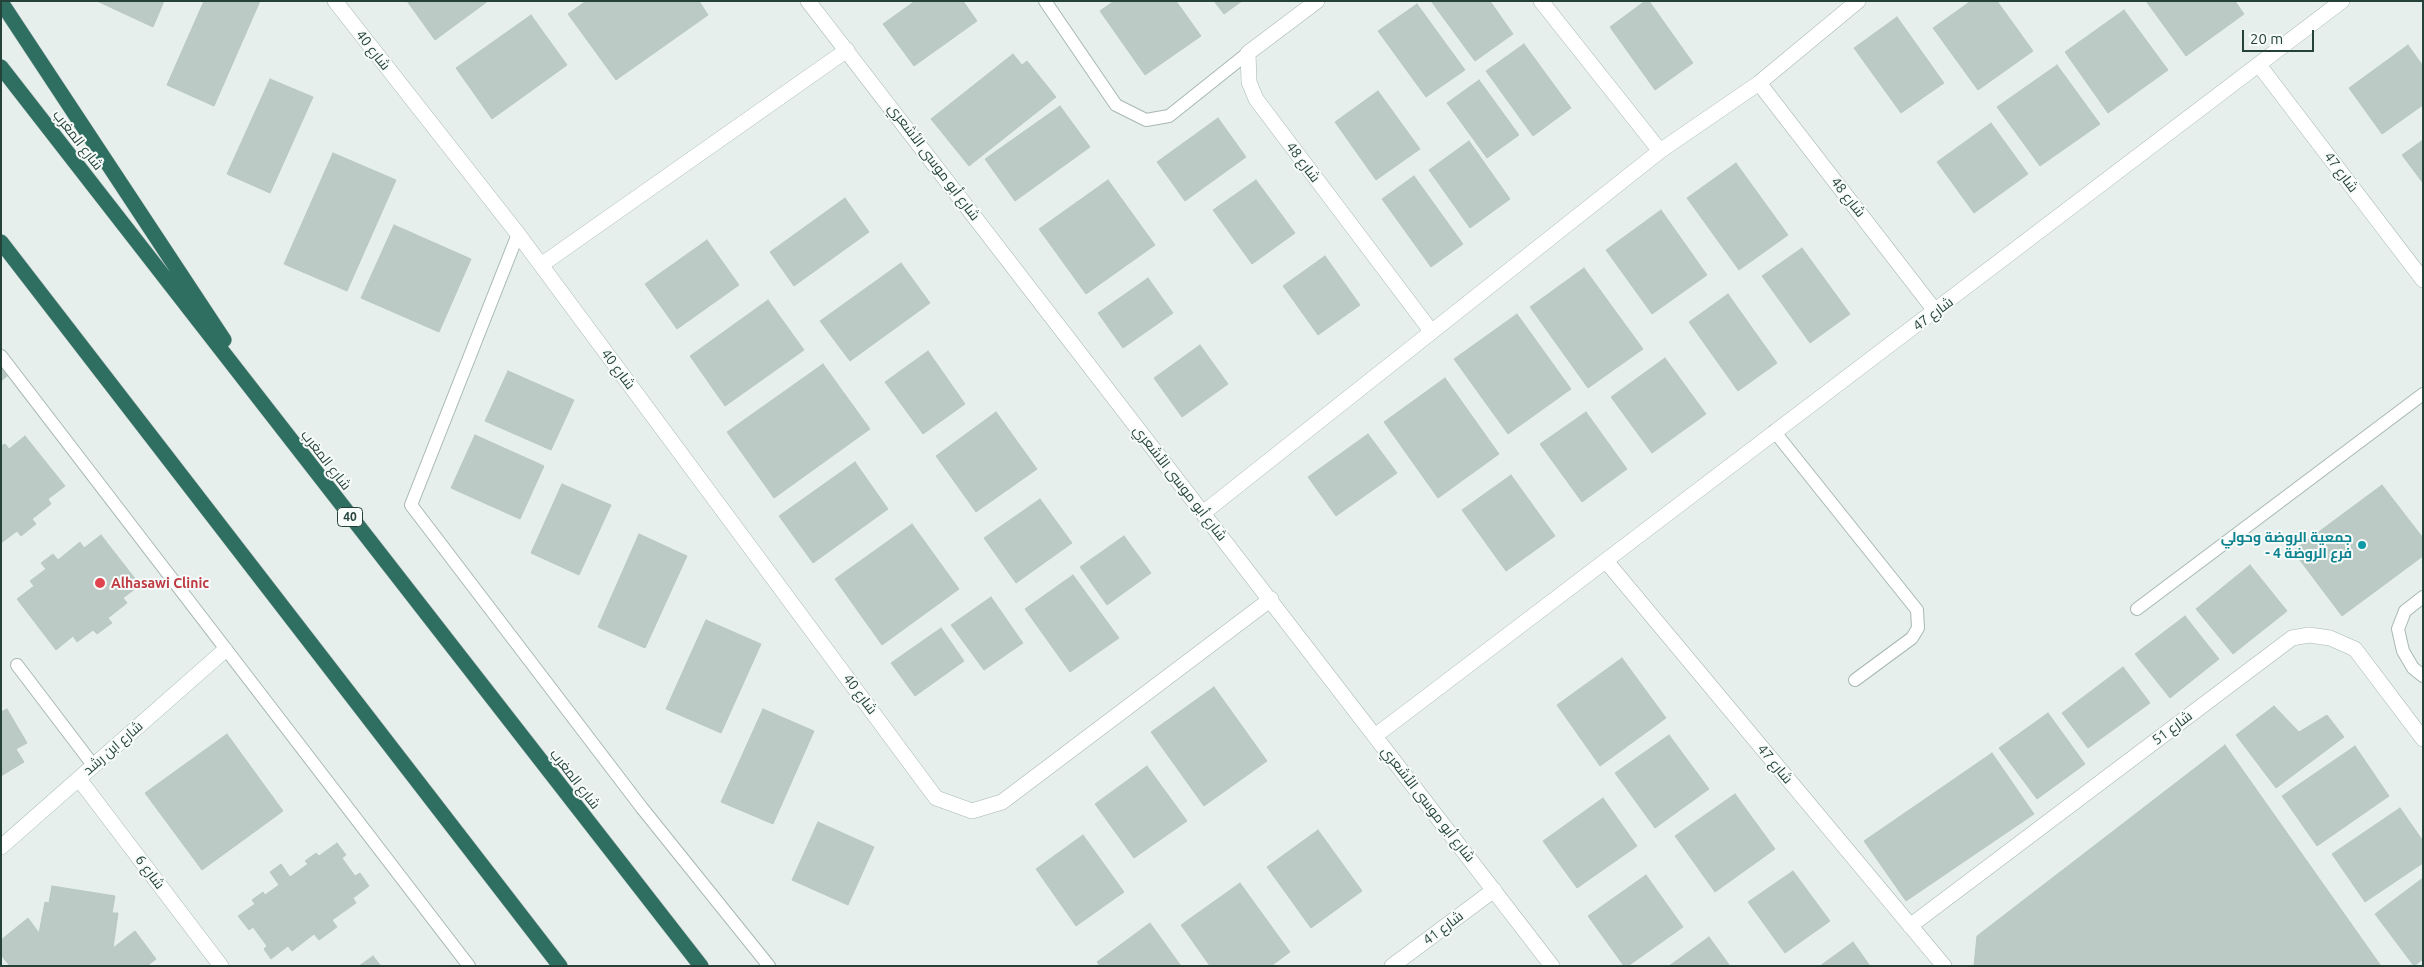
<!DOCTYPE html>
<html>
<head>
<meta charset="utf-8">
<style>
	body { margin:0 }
	#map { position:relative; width:2424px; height:967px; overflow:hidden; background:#e6efeb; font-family:Ubuntu,sans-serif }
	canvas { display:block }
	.frame { position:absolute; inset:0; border:2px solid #24423a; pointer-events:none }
	.scale { position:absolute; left:2242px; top:30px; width:72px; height:22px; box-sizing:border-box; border:2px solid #24423a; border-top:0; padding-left:6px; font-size:15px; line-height:18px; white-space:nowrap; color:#24423a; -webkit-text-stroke:4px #f7fbf9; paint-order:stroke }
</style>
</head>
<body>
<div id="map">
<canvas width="2424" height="967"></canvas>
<div class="frame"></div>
<div class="scale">20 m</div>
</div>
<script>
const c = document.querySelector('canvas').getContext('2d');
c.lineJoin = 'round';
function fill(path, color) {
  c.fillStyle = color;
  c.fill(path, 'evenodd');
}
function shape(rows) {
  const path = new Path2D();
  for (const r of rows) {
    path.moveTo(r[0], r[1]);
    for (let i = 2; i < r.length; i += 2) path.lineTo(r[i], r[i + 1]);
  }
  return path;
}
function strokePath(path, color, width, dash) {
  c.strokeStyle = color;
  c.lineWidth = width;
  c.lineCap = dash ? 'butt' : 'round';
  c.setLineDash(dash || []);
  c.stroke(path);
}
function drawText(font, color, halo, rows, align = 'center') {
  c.font = font + ' Ubuntu,Cairo,sans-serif';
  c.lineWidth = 4;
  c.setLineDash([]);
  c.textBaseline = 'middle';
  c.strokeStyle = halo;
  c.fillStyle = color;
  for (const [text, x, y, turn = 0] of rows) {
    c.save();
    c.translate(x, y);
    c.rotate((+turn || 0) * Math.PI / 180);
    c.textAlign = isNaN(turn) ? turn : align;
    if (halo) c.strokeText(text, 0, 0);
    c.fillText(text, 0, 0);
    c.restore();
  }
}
const building = shape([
	[97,1,164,1,153,27,97,1],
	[204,1,260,1,214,106,167,85,204,1],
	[407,1,488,1,435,40,407,1],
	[586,1,699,1,708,15,616,80,568,14,586,1],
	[915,1,963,1,977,21,914,66,883,24,915,1],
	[1114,1,1176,1,1201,36,1145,75,1100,11,1114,1],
	[1214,1,1242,1,1224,14,1214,1],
	[1431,1,1490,1,1513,34,1475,61,1431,1],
	[1645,1,1649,1,1693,63,1655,90,1610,27,1645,1],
	[1971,1,1997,1,2033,51,1978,90,1933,28,1971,1],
	[2146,1,2235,1,2244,14,2186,56,2146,1],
	[1417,4,1465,70,1426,97,1378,31,1417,4],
	[2124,10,2168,70,2108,113,2065,52,2124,10],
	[531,15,567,65,492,119,456,68,531,15],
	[1897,17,1944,83,1901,113,1854,48,1897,17],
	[1524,44,1571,108,1533,136,1486,71,1524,44],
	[2408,45,2423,66,2423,105,2382,134,2349,88,2408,45],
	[1013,54,1022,65,1027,61,1056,97,969,166,931,119,1013,54],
	[2057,65,2100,124,2040,166,1997,107,2057,65],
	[270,79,313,97,270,193,227,174,270,79],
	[1479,80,1519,135,1487,158,1447,103,1479,80],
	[1378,91,1420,149,1376,180,1335,122,1378,91],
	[1060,106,1090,147,1015,201,985,159,1060,106],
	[1218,118,1246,157,1185,201,1157,162,1218,118],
	[1991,123,2028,174,1974,213,1937,162,1991,123],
	[2423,140,2423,183,2402,155,2423,140],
	[1469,141,1510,199,1470,228,1429,170,1469,141],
	[333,153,396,180,347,291,284,264,333,153],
	[1736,163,1788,235,1739,270,1687,198,1736,163],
	[1414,176,1463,244,1431,267,1382,199,1414,176],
	[1108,180,1155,245,1086,294,1039,229,1108,180],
	[1256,180,1295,233,1252,264,1213,210,1256,180],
	[845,198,869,232,794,286,770,252,845,198],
	[1661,210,1707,275,1652,314,1606,250,1661,210],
	[394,225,471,259,439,332,361,298,394,225],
	[707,240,739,285,677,329,645,284,707,240],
	[1802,248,1850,314,1810,343,1762,276,1802,248],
	[1325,256,1360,305,1318,335,1283,286,1325,256],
	[901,263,930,303,850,361,820,321,901,263],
	[1584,268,1643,349,1588,388,1530,307,1584,268],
	[1148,278,1173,313,1123,348,1098,313,1148,278],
	[1728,294,1777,363,1738,391,1689,322,1728,294],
	[768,300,804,350,725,406,690,356,768,300],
	[1517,314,1571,389,1508,434,1454,359,1517,314],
	[1200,345,1228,384,1182,417,1154,378,1200,345],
	[928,351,965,404,923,434,885,382,928,351],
	[1,358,12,372,1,381,1,358],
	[1665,358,1706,414,1652,453,1611,397,1665,358],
	[823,364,870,429,774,498,727,432,823,364],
	[508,371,574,400,551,450,485,421,508,371],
	[1445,378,1499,454,1438,498,1384,422,1445,378],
	[996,412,1037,469,976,512,936,456,996,412],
	[1586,412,1627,469,1582,502,1540,444,1586,412],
	[1368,434,1397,473,1336,516,1308,477,1368,434],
	[475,435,544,466,520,519,451,488,475,435],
	[25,436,65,486,48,499,51,504,32,519,36,524,21,536,17,531,1,543,1,446,5,444,9,449,25,436],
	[855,462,888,509,813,563,779,516,855,462],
	[1511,475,1555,536,1506,571,1462,510,1511,475],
	[562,484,611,505,579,575,531,553,562,484],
	[2382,485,2423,538,2423,556,2342,616,2293,551,2382,485],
	[1040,499,1072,543,1016,583,984,538,1040,499],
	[912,524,959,589,882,645,835,579,912,524],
	[639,534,687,556,645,648,598,627,639,534],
	[101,535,140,585,123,598,127,603,108,618,112,623,97,634,93,630,77,642,73,636,56,650,17,599,34,586,30,581,46,569,41,563,53,554,58,560,80,542,84,548,101,535],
	[1124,536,1151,573,1107,605,1080,567,1124,536],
	[2250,565,2287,611,2233,654,2196,609,2250,565],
	[1073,575,1119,638,1070,672,1025,609,1073,575],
	[991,597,1023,643,984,670,951,625,991,597],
	[2185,616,2219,659,2170,698,2135,654,2185,616],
	[706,620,761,644,721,733,666,709,706,620],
	[941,628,964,661,915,696,891,663,941,628],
	[1622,658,1666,718,1600,766,1557,705,1622,658],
	[2123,667,2150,703,2088,748,2062,713,2123,667],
	[1214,687,1267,761,1204,806,1151,732,1214,687],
	[2274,706,2299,732,2327,715,2344,737,2276,788,2236,735,2274,706],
	[7,709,27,743,16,749,24,762,1,776,1,712,7,709],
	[763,709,814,731,773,824,721,802,763,709],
	[2048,713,2085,764,2037,799,1999,748,2048,713],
	[227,734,283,811,202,870,145,793,227,734],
	[1669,735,1709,789,1655,828,1615,773,1669,735],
	[2225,745,2381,966,1974,966,1977,936,2225,745],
	[2355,746,2389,796,2317,846,2282,796,2355,746],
	[1992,753,2034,814,1906,901,1864,841,1992,753],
	[1147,766,1187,821,1134,858,1095,804,1147,766],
	[1735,794,1775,849,1715,892,1675,836,1735,794],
	[1603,798,1637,846,1577,888,1543,841,1603,798],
	[2400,808,2423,841,2423,863,2365,902,2332,854,2400,808],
	[818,822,874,847,848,905,792,880,818,822],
	[1318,830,1362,891,1311,928,1267,867,1318,830],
	[1083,835,1124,892,1076,926,1036,869,1083,835],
	[337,843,346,855,342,858,355,876,360,873,369,886,353,898,356,903,332,920,337,927,319,940,314,934,292,951,288,946,271,959,264,949,267,946,253,927,249,930,238,916,255,904,252,900,263,892,265,895,279,885,270,872,281,864,290,877,308,864,305,861,316,853,319,856,337,843],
	[1793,871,1830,921,1785,953,1748,902,1793,871],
	[1646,875,1683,927,1628,966,1624,966,1588,916,1646,875],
	[2423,878,2423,959,2414,966,2375,914,2423,878],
	[1240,883,1290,952,1271,966,1210,966,1181,925,1240,883],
	[52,886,115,896,112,913,118,913,113,948,135,931,156,959,147,966,10,966,1,955,1,940,28,918,39,933,45,902,49,903,52,886],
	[1150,923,1181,966,1100,966,1097,962,1150,923],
	[1709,937,1730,966,1669,966,1709,937],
	[1853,942,1870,966,1820,966,1853,942],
	[373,956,381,966,359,966,373,956]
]);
fill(building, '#bbcac4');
strokePath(building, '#b8c9c2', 1);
const lane = shape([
	[1045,1,1116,105,1146,120,1169,116,1248,53],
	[518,234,411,505,642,808,769,966],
	[1,356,469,966],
	[1774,431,1917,610,1918,628,1912,638,1855,680],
	[2423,597,2405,611,2398,629,2403,651,2413,668,2423,676],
	[2137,609,2423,394],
	[17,665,93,765]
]);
const street = shape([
	[335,1,518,234,936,798,972,811,1002,802,1271,599],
	[808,1,1552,966],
	[1317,1,1248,53,1249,82,1256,99,1431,331],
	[1541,1,1660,151],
	[2259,65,2423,280],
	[1759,83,1936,312],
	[541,265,847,50],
	[1203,513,1660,151,1759,83,1858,1],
	[1606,561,1944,966],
	[1375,736,2342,1],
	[79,779,221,966],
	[1910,926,2292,638,2309,635,2330,638,2355,649,2423,739],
	[1392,966,1494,890]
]);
const secondary = shape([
	[1,847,225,650]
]);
const highway = shape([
	[1,2,224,340],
	[1,67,701,966],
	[1,242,560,966]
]);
strokePath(lane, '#a8b8b2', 14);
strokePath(street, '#a8b8b2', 16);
strokePath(secondary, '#a4bbb3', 16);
strokePath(highway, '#c2cac8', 16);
strokePath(lane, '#fff', 12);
strokePath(street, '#fff', 15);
strokePath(secondary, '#fff', 15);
strokePath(highway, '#2f6f62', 15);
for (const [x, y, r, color] of [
	[2362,545,5,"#0f9aa8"],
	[100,583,6,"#e0444e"]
]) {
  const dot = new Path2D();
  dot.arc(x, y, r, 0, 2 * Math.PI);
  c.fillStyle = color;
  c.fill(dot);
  strokePath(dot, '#f7fbf9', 2);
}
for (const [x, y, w] of [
	[350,517,25]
]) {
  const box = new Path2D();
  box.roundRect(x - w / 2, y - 9.5, w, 19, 4);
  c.fillStyle = '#f7fbf9';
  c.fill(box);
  strokePath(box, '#24423a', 1);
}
drawText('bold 12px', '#24423a', null, [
	["40",350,517]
]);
drawText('14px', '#24423a', '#f7fbf9', [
	["شارع 40",373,50,52],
	["شارع المغرب",78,140,52],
	["شارع أبو موسى الأشعري",934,162,53],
	["شارع 48",1303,162,53],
	["شارع 47",2341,172,53],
	["شارع 48",1848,197,52],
	["شارع 47",1933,314,-37],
	["شارع 40",618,369,53],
	["شارع المغرب",326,460,52],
	["شارع أبو موسى الأشعري",1180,483,52],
	["شارع 40",860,694,53],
	["شارع 51",2172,728,-37],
	["شارع ابن رشد",113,748,-41],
	["شارع 47",1775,764,50],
	["شارع المغرب",575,779,52],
	["شارع أبو موسى الأشعري",1428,804,52],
	["شارع 6",150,872,53],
	["شارع 41",1443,928,-37]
]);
drawText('bold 14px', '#0d838f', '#f7fbf9', [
	["جمعية الروضة وحولي",2352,537],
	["- فرع الروضة 4",2352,553]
], 'right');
drawText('bold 14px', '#be3a42', '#f7fbf9', [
	["Alhasawi Clinic",111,583]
], 'left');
</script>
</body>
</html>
